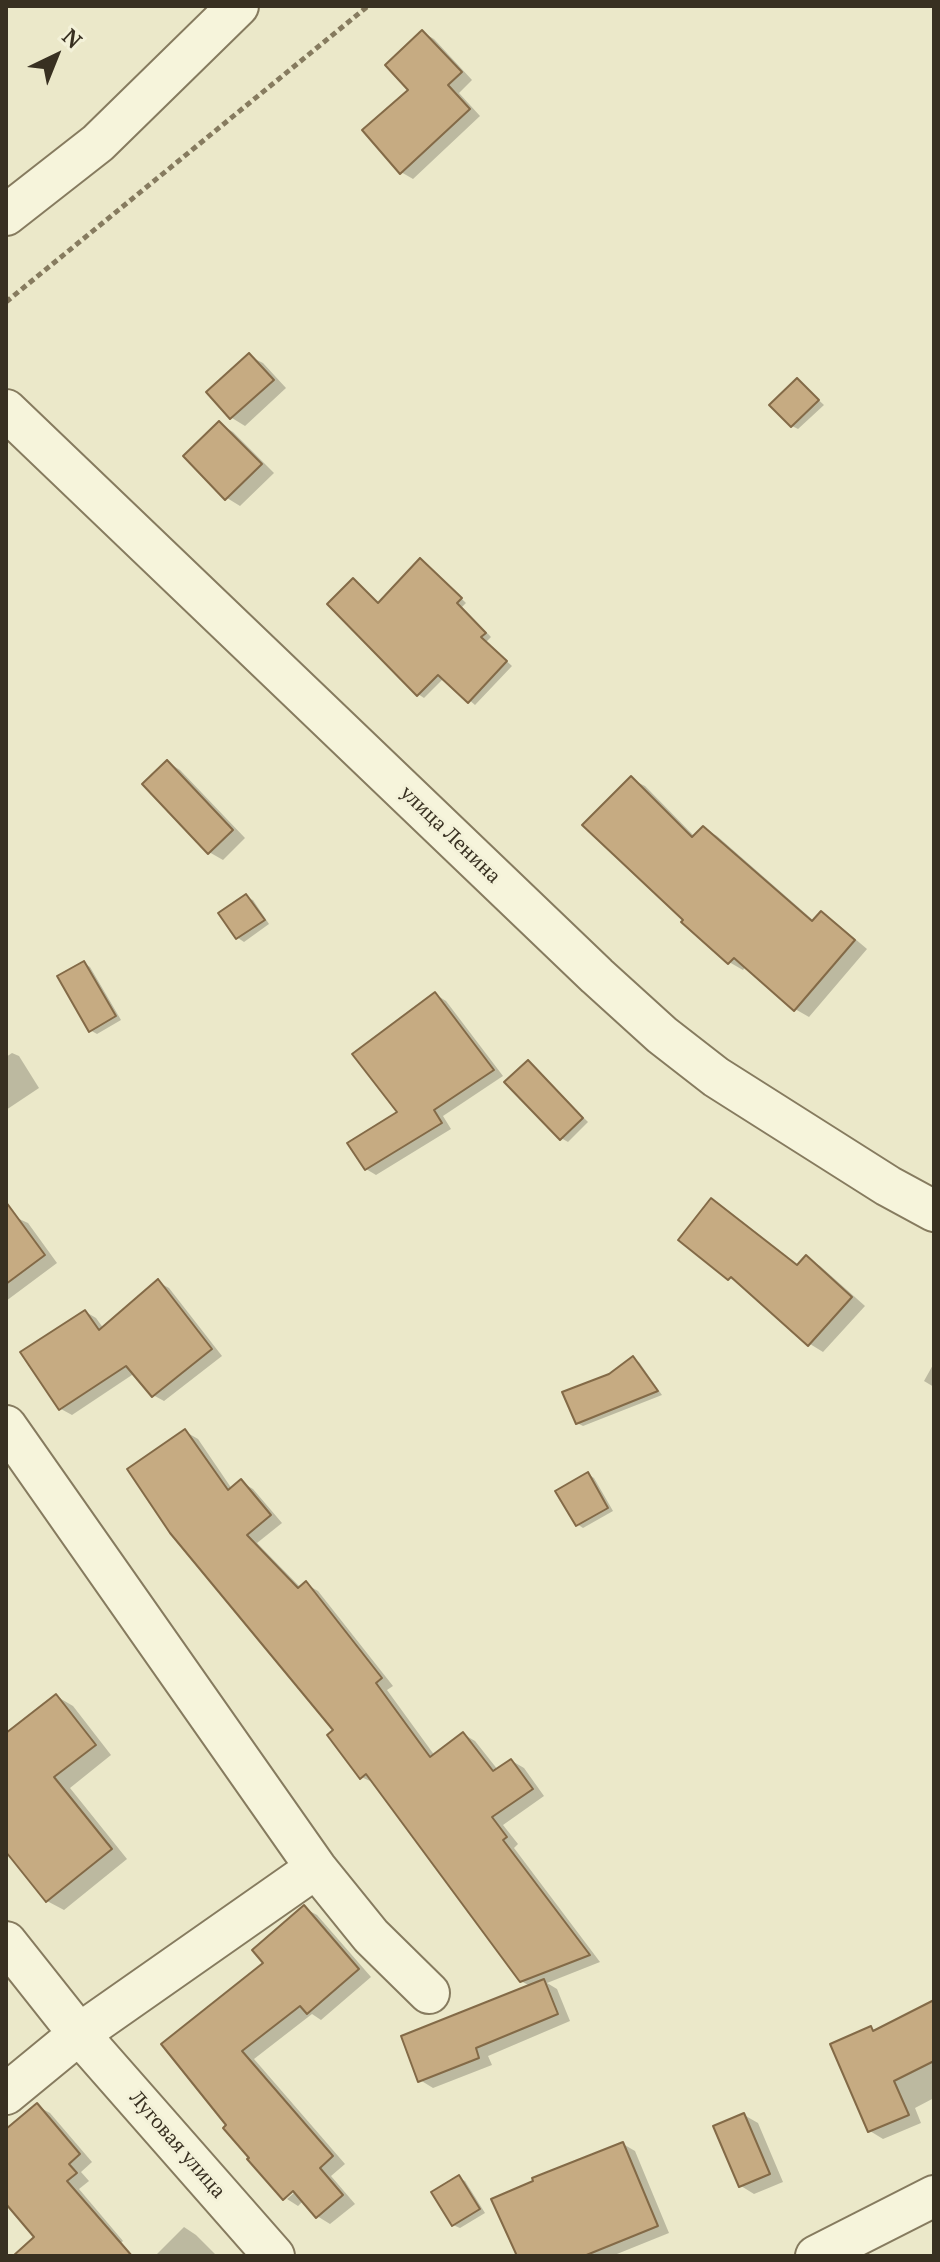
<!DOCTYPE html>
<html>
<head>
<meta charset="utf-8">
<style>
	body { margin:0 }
	#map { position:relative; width:940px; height:2262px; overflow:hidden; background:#ebe8c9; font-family:"PT Serif",serif }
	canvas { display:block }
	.frame { position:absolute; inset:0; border:8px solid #383021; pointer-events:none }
	.north { position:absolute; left:16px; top:16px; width:80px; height:80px; -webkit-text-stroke:6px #f3f1d8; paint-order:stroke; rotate:43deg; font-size:22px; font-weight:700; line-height:32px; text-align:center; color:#383021 }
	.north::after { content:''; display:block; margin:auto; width:28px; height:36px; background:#383021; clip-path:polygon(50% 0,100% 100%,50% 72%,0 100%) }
</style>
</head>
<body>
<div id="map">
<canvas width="940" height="2262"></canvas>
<div class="frame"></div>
<div class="north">N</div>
</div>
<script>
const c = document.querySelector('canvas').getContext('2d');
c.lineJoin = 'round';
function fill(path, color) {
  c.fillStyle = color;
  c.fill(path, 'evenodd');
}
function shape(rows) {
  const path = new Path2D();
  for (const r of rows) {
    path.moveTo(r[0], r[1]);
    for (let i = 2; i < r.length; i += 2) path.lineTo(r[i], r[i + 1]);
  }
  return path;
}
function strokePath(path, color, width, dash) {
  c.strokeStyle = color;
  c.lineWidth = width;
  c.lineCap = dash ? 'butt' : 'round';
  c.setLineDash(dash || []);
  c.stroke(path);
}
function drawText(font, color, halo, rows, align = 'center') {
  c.font = font + ' "PT Serif",serif';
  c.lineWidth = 6;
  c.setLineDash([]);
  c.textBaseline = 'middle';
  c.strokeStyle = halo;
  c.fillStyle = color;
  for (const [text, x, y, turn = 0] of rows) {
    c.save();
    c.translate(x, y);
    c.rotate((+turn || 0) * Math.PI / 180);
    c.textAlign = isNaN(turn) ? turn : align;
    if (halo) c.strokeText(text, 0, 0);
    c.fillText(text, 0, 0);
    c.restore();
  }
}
fill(shape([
	[422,32,434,39,472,80,459,93,480,116,413,179,401,172,411,90],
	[249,356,263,363,286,388,245,426,232,418,209,392],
	[797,380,824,405,798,429,792,426],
	[220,424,233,432,274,473,240,506,227,498],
	[426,564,466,603,462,607,491,637,486,642,512,666,475,705,444,678,424,698,418,694,354,581,380,604],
	[167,762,180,770,245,838,223,860,209,852],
	[631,779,645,786,695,837,703,828,717,836,814,921,821,913,834,921,867,949,809,1017,795,1009,746,966,743,970,729,962],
	[246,897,253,900,269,924,244,942,238,938,221,914],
	[84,963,90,967,121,1020,97,1034,90,1030],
	[435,994,446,1001,503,1076,443,1116,451,1129,376,1175,366,1169,400,1113],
	[12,1053,19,1056,39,1088,6,1110,6,1057],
	[528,1062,588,1122,568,1142,561,1138],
	[711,1200,799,1266,806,1258,820,1266,865,1306,823,1352,810,1344,743,1285,729,1278],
	[6,1213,28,1223,57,1263,6,1301],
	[158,1282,169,1288,222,1356,164,1401,153,1395,135,1373,72,1415,61,1409,23,1353,86,1312,96,1318,104,1329],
	[633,1359,639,1362,662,1395,583,1426,577,1423,610,1375],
	[934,1363,934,1387,924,1381],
	[186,1432,198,1439,232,1489,241,1482,253,1489,282,1523,257,1543,301,1588,306,1584,318,1591,393,1686,387,1690,435,1756,463,1734,475,1741,498,1770,512,1761,524,1768,544,1796,503,1825,518,1844,514,1848,600,1962,547,1983,557,1989,570,2021,488,2056,492,2065,433,2088,420,2080,530,1986,521,1981,375,1783,361,1777],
	[588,1474,594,1478,613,1511,583,1528,577,1524],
	[56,1696,73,1706,111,1755,70,1788,127,1859,64,1910,47,1901,6,1826,6,1735],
	[304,1908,317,1915,371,1977,321,2020,312,2014,254,2059,345,2164,331,2176,355,2204,330,2224,317,2216,304,2200,298,2206,287,2199,302,2186,285,2195,285,2198,250,2160,229,2125,164,2044,266,1964],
	[934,2002,934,2098,915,2108,921,2123,883,2139,870,2131,871,2029,877,2032],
	[37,2106,50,2113,92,2162,81,2172,89,2181,79,2189,123,2241,106,2256,31,2256,37,2237,6,2201,6,2132],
	[744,2115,758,2123,783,2182,754,2194,741,2186],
	[623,2144,635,2151,669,2233,612,2256,519,2256],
	[459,2178,465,2181,485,2213,460,2228,453,2225],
	[184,2227,196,2235,217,2256,155,2256]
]), '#0003');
const building = shape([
	[422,30,462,72,448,85,470,109,400,174,362,130,408,90,385,65,422,30],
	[249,353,274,380,230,419,206,392,249,353],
	[797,378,819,400,791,427,769,405,797,378],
	[219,421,262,464,225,500,183,456,219,421],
	[420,558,462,598,457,603,486,633,481,637,507,661,468,703,438,675,417,696,327,604,353,578,378,603,420,558],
	[167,760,233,830,208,854,142,784,167,760],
	[631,776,692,837,703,826,812,921,821,911,855,940,794,1011,734,958,728,964,681,922,683,920,582,825,631,776],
	[246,894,265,920,236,939,218,913,246,894],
	[84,961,116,1016,89,1032,57,976,84,961],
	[435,992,494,1070,434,1110,442,1123,365,1170,347,1143,397,1112,352,1054,435,992],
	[528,1060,583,1118,560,1140,504,1082,528,1060],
	[711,1198,797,1265,806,1255,852,1297,808,1346,731,1277,728,1280,678,1240,711,1198],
	[6,1202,45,1255,6,1284,6,1202],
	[158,1279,212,1349,152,1397,126,1366,59,1410,20,1352,85,1310,99,1330,158,1279],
	[633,1356,658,1391,576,1424,562,1392,609,1374,633,1356],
	[185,1429,228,1490,241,1479,271,1515,247,1535,298,1588,306,1581,382,1678,376,1683,430,1757,463,1732,493,1771,511,1759,533,1789,492,1817,507,1837,503,1840,590,1955,520,1982,366,1774,360,1779,327,1735,333,1730,170,1533,127,1469,185,1429],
	[588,1472,608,1508,576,1526,555,1491,588,1472],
	[56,1694,96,1745,54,1777,112,1849,46,1902,6,1852,6,1733,56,1694],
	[304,1905,359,1969,307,2014,300,2006,242,2051,333,2156,320,2168,343,2195,316,2218,293,2191,283,2200,247,2159,249,2158,223,2128,226,2125,161,2044,263,1963,252,1950,304,1905],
	[544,1979,558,2014,476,2048,479,2058,418,2082,401,2036,544,1979],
	[934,2000,934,2061,894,2081,909,2115,868,2132,830,2044,871,2026,873,2031,934,2000],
	[37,2103,80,2154,69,2164,77,2173,67,2181,132,2256,13,2256,34,2237,6,2204,6,2129,37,2103],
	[744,2113,770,2174,739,2187,713,2126,744,2113],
	[623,2142,658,2226,584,2256,517,2256,491,2199,533,2181,532,2178,623,2142],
	[459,2175,480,2209,452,2226,431,2192,459,2175]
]);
fill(building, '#c6ab82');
strokePath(building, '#836a47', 2);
const minor = shape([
	[6,215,98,143,238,6],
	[6,410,597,976,662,1035,716,1077,888,1186,934,1211],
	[6,1426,316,1868,371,1936,429,1993],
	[6,1942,79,2034,274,2256],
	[6,2094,79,2034,316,1868],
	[816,2256,934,2196]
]);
strokePath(minor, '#867b5f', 44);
strokePath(shape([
	[6,302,368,6]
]), '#867b5f', 5, [6, 4]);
strokePath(minor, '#f6f4db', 40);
drawText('20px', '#383021', '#f3f1d8', [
	["улица Ленина",450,835,44],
	["Луговая улица",177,2145,49]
]);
</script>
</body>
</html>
